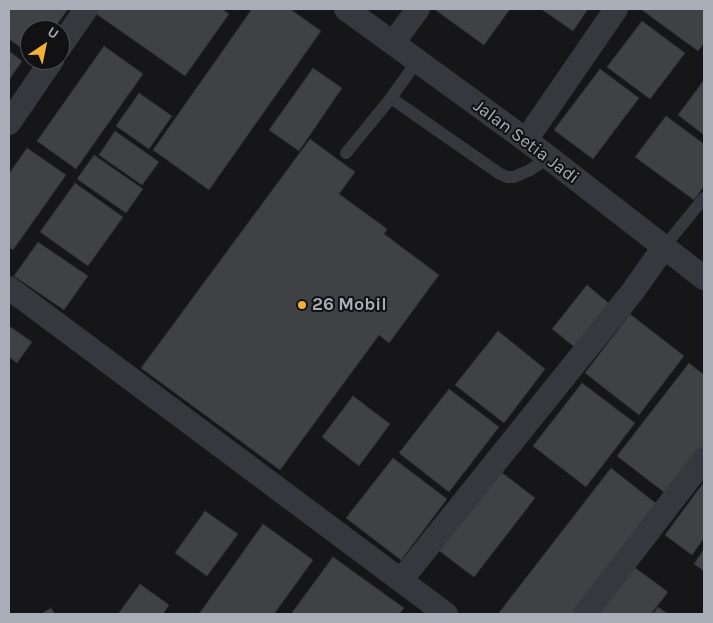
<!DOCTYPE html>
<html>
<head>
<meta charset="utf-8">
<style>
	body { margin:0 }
	#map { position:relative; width:713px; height:623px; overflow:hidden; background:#161618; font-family:Karla,sans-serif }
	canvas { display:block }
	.frame { position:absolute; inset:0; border:10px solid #a8adb8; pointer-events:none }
	.north { position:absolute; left:20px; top:20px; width:50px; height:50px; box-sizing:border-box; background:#111113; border:1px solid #4d4f55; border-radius:50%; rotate:34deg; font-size:14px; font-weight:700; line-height:20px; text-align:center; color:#a8adb8 }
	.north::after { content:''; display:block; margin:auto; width:18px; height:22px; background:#f2b134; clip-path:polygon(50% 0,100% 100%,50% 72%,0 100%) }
</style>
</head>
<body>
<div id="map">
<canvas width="713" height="623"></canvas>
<div class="frame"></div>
<div class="north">U</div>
</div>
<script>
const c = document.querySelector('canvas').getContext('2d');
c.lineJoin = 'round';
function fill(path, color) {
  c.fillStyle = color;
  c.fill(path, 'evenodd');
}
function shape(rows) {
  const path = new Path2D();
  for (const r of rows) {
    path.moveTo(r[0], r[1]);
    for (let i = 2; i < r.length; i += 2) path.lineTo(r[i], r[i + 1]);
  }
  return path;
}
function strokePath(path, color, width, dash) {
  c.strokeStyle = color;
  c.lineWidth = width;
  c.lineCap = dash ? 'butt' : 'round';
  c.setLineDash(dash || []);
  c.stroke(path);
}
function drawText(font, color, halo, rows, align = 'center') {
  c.font = font + ' Karla,sans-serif';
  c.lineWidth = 4;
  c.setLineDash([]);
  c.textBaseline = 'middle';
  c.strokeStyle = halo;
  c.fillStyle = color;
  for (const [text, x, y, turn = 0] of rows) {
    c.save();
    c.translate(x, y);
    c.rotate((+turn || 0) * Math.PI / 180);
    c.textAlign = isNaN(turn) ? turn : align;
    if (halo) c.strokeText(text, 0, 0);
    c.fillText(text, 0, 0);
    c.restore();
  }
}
const building = shape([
	[9,9,68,9,53,30,30,30,30,54,9,39,9,9],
	[98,9,222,9,229,14,185,76,95,13,98,9],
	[252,9,290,9,321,31,209,190,153,150,252,9],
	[434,9,510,9,484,45,434,9],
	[541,9,588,9,573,31,541,9],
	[643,9,704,9,704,43,698,51,642,10,643,9],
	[642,21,685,53,650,99,607,67,642,21],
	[104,46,143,74,76,169,37,141,104,46],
	[9,51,22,61,9,80,9,51],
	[313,68,342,88,299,151,269,130,313,68],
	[600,69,639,98,593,159,554,130,600,69],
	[704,80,704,135,678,115,704,80],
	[139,93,172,116,149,149,116,126,139,93],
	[666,116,704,144,704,186,694,200,635,157,666,116],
	[115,131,159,162,142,185,99,155,115,131],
	[310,139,355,172,339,194,387,229,384,234,439,275,389,343,379,335,280,470,141,368,310,139],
	[27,148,66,175,13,250,9,247,9,174,27,148],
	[94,155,143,189,126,213,77,179,94,155],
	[75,183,123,217,88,266,40,232,75,183],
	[38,242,88,276,64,310,14,276,38,242],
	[587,285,612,306,577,349,552,329,587,285],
	[630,314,684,356,639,415,585,373,630,314],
	[9,326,32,342,17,363,9,357,9,326],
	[498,331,545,369,504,423,455,385,498,331],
	[689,363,704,375,704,450,669,496,617,456,689,363],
	[582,383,635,423,586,487,533,446,582,383],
	[449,389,499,427,449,492,399,453,449,389],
	[353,396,390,424,359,466,322,437,353,396],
	[393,458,447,499,401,560,346,518,393,458],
	[611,468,658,505,574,614,498,614,611,468],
	[500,471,535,498,474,577,438,550,500,471],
	[704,482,704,538,692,555,665,535,704,482],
	[205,511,238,534,207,576,175,553,205,511],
	[263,524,313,560,274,614,199,614,263,524],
	[704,549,704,571,694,564,704,549],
	[333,557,404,608,399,614,291,614,333,557],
	[634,567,668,592,651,614,599,614,634,567],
	[140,584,169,605,163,614,118,614,140,584],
	[658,607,668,614,653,614,658,607],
	[51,608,55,614,41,614,51,608]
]);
fill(building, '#404145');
strokePath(building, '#303034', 1);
strokePath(shape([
	[417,61,391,98,500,174,507,177,514,177,530,170,548,158],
	[346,153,391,98],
	[664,247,704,198]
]), '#37383d', 12);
strokePath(shape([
	[346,9,526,140,704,278],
	[393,43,418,9],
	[60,47,86,9],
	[9,123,52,60],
	[526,140,616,9],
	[9,288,446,614],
	[401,580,633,291,664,247],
	[585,614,704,459]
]), '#37383d', 24);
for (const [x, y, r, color] of [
	[302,305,5,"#f2b134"]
]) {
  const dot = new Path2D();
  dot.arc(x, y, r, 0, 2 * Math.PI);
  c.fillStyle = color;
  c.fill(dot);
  strokePath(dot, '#111113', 2);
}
drawText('18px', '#a8adb8', '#111113', [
	["Jalan Setia Jadi",526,142,37]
]);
drawText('bold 18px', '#a8adb8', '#111113', [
	["26 Mobil",312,305]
], 'left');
</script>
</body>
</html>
